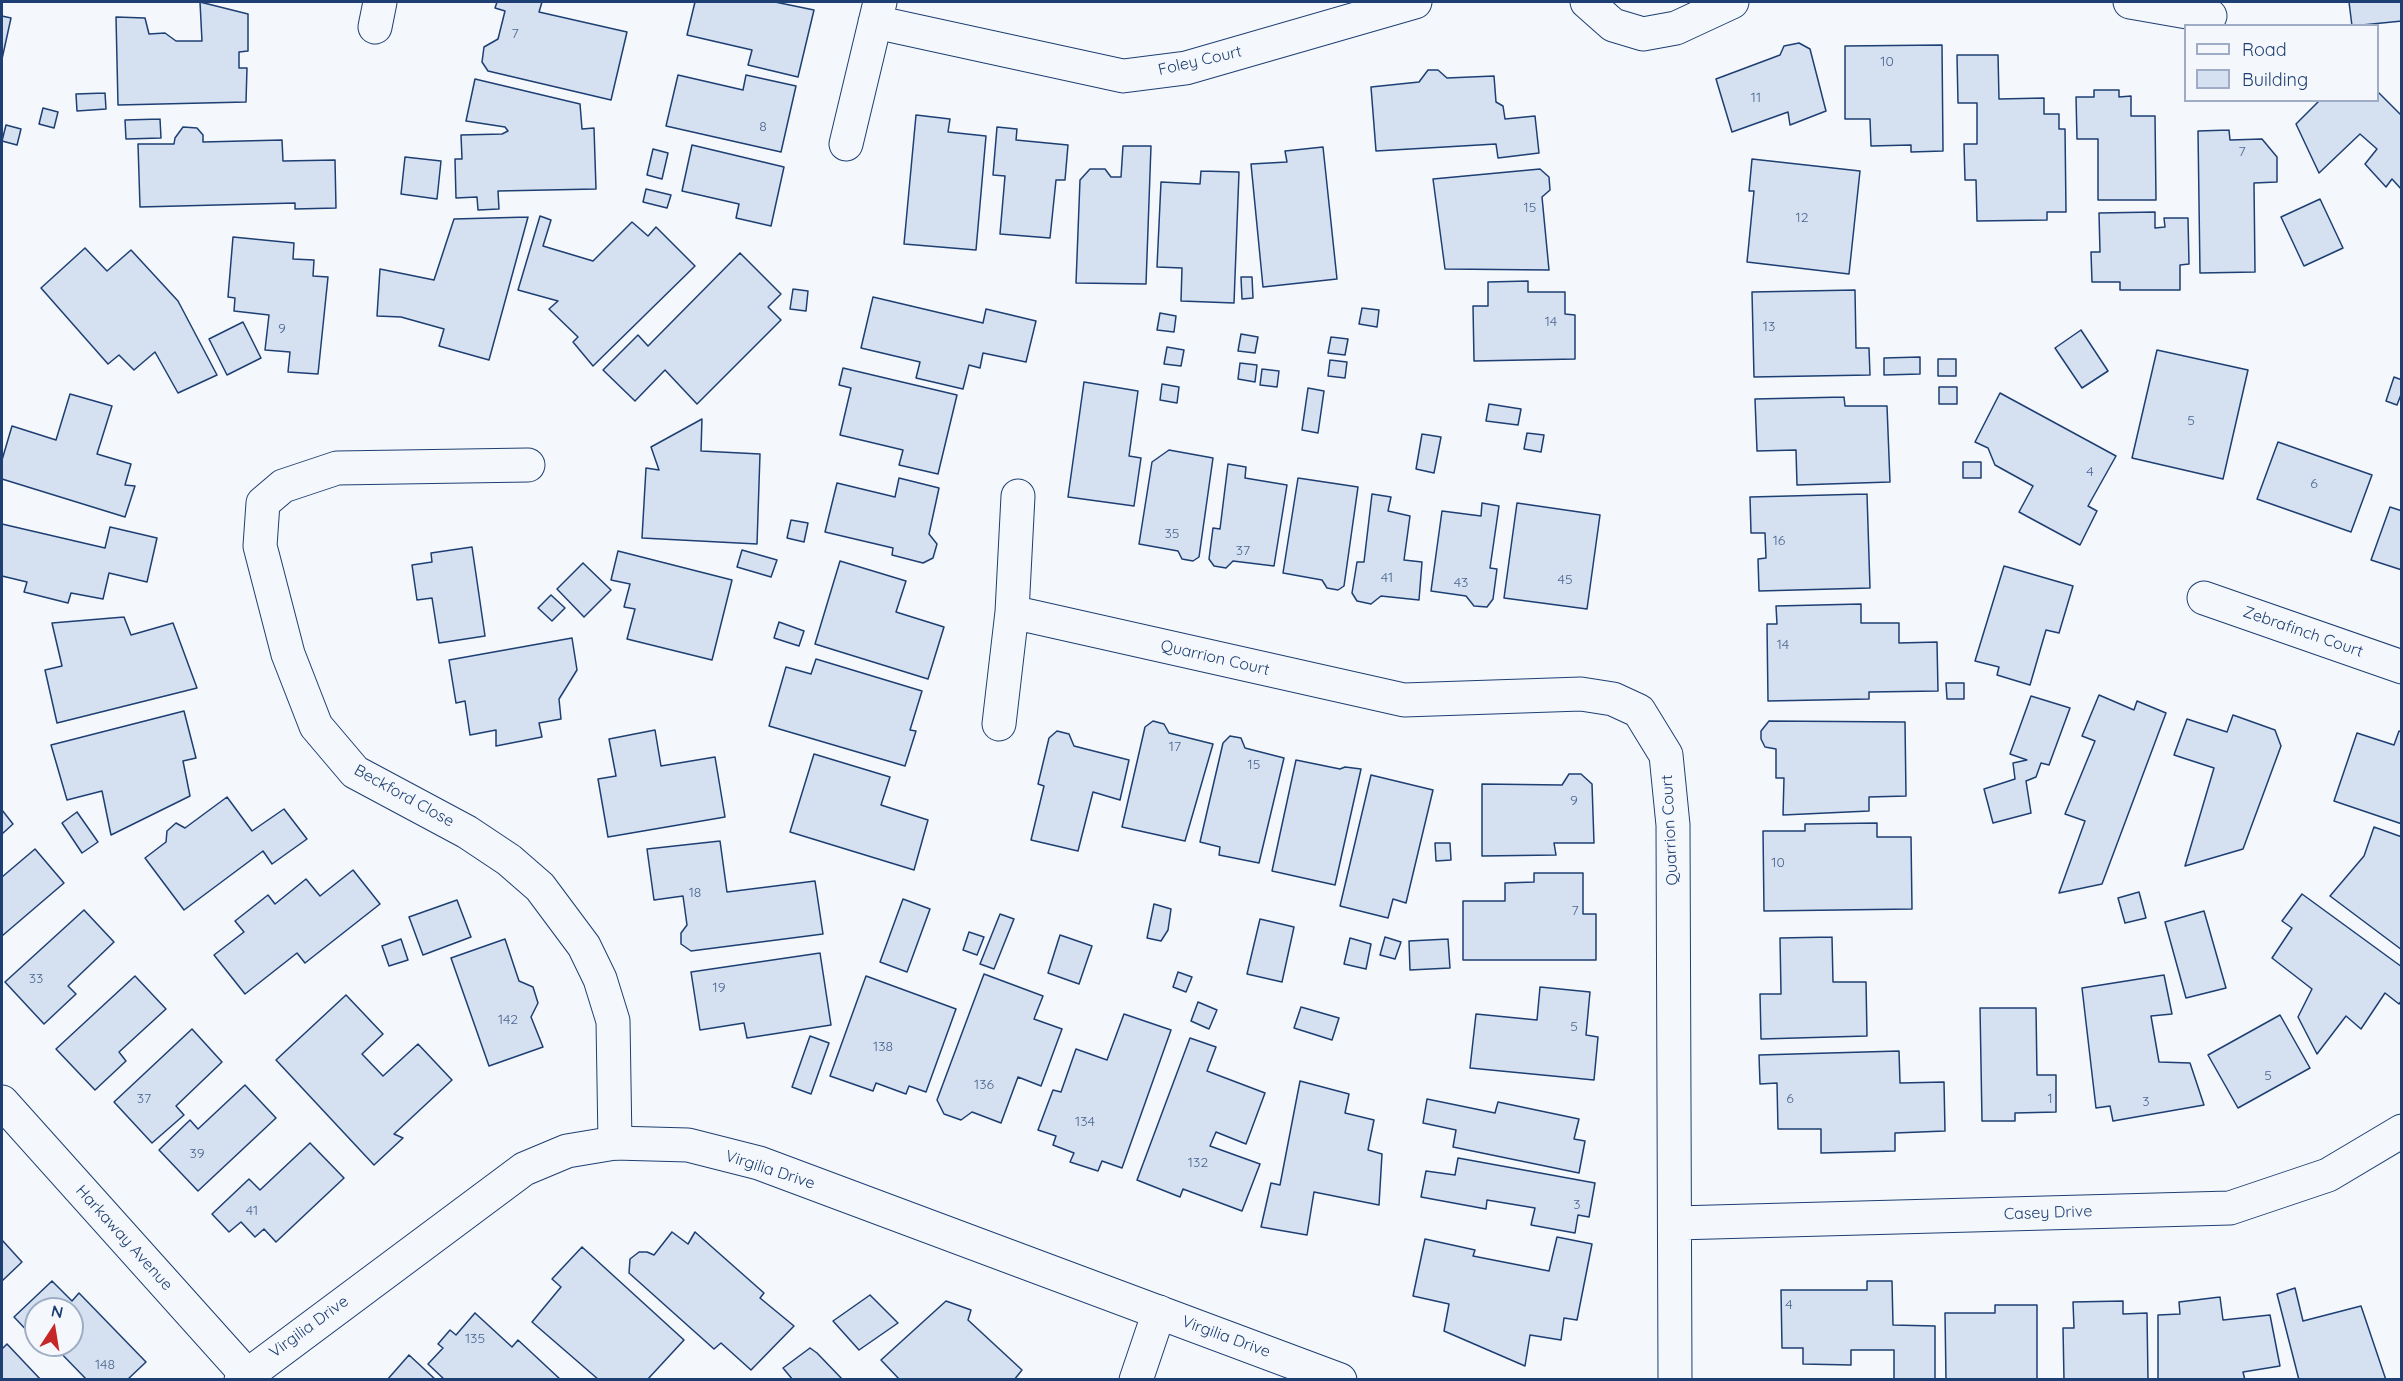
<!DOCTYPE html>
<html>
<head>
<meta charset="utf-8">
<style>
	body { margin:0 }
	#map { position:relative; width:2403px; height:1381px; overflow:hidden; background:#f4f7fb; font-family:Quicksand,sans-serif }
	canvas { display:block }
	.frame { position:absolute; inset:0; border:3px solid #1d3f73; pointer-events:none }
	.legend { position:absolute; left:2184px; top:24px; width:195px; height:78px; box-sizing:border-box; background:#f4f7fb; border:2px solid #9eadc5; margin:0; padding:8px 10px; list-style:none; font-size:18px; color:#1d3f73 }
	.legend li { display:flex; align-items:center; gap:12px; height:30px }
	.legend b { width:30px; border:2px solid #9eadc5 }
	.north { position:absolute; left:24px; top:1297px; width:60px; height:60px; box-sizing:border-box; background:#f4f7fb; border:2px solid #9eadc5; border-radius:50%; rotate:12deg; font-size:16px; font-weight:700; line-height:24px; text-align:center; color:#1d3f73 }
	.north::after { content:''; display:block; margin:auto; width:21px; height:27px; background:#c62828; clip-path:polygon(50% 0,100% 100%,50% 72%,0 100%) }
</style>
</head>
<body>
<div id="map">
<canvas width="2403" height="1381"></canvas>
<div class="frame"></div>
<ul class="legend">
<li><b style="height:8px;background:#f4f7fb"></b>Road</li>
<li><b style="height:16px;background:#d5e0f0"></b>Building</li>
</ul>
<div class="north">N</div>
</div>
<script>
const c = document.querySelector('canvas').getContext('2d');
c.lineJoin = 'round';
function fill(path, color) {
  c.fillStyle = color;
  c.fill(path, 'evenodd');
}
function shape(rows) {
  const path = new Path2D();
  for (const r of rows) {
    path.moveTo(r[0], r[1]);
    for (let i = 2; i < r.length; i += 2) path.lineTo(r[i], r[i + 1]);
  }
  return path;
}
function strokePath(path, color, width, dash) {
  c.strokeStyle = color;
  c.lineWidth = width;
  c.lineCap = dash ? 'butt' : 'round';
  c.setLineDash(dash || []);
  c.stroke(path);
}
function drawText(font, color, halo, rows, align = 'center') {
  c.font = font + ' Quicksand,sans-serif';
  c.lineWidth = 4.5;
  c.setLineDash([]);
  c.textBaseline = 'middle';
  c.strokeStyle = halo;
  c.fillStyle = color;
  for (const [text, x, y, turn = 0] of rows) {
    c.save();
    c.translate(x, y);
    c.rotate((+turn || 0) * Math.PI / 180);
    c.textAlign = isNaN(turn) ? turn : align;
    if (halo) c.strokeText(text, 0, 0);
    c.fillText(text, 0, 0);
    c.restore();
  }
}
const building = shape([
	[200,2,248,14,248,51,239,52,239,68,247,68,246,102,118,105,116,17,145,18,149,34,165,33,176,41,202,41,200,2],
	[497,2,542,2,539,12,627,32,611,100,488,71,482,62,484,47,498,39,505,11,495,8,497,2],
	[695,2,775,2,814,10,798,77,748,65,752,50,687,35,695,2],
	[2349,2,2402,2,2402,21,2352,26,2349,2],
	[2,16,11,18,2,59,2,16],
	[1799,43,1810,49,1826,111,1790,125,1788,112,1732,132,1716,79,1780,55,1784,46,1799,43],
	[1942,45,1943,151,1911,152,1911,145,1871,146,1870,119,1845,119,1845,46,1942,45],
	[1957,55,1998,55,1999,99,2044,98,2044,114,2059,114,2059,129,2065,129,2066,212,2047,212,2047,220,1977,221,1976,180,1965,180,1964,144,1977,144,1977,103,1958,103,1957,55],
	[1428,70,1438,70,1447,78,1494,76,1496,102,1503,106,1505,119,1535,116,1539,153,1498,158,1496,144,1376,151,1371,87,1419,82,1428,70],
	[678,75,743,90,746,75,796,86,781,152,666,126,678,75],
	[475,79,580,104,582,129,594,128,596,189,498,191,499,209,478,210,477,197,456,198,455,159,462,159,461,135,502,134,508,131,505,127,466,121,475,79],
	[2094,90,2119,90,2119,97,2131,96,2131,116,2155,116,2156,200,2098,200,2098,139,2077,139,2076,97,2094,97,2094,90],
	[2378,92,2402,116,2402,190,2392,179,2386,187,2365,164,2377,149,2360,134,2319,173,2296,124,2320,100,2378,100,2378,92],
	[105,93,106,109,77,111,76,94,105,93],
	[43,108,58,112,54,128,39,124,43,108],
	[916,115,950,119,948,132,986,136,976,250,904,244,916,115],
	[160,119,161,138,126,139,125,120,160,119],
	[6,125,21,129,17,145,2,141,6,125],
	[183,127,197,128,203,135,203,142,282,140,283,161,335,160,336,208,295,209,295,203,140,207,138,144,174,144,175,138,183,127],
	[997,127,1017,129,1016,140,1068,145,1065,180,1056,180,1050,238,1000,234,1005,176,993,175,997,127],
	[2229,130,2230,140,2262,139,2277,157,2277,182,2254,183,2255,272,2200,273,2198,131,2229,130],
	[692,145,784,167,771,226,736,218,739,204,682,191,692,145],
	[1123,146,1151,146,1146,284,1076,283,1080,180,1090,169,1105,169,1111,177,1121,177,1123,146],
	[1323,147,1337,279,1263,287,1251,164,1287,162,1285,151,1323,147],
	[653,149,668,153,662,179,647,175,653,149],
	[405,157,441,161,437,199,401,194,405,157],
	[1752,159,1860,171,1849,274,1747,262,1754,191,1749,191,1752,159],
	[1540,169,1549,177,1550,190,1542,197,1549,270,1445,269,1433,179,1540,169],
	[1201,171,1239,172,1234,303,1181,301,1182,268,1157,267,1161,182,1200,184,1201,171],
	[646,189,671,195,667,208,643,202,646,189],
	[2320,199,2343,248,2304,266,2281,217,2320,199],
	[2155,212,2155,228,2165,227,2164,218,2188,218,2189,264,2180,265,2180,290,2120,290,2120,282,2092,282,2091,252,2100,252,2099,213,2155,212],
	[540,216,551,220,543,246,593,261,632,222,648,236,656,227,695,266,593,366,573,342,578,337,549,309,558,301,518,290,540,216],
	[528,217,489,360,439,346,444,329,401,317,377,316,380,269,434,280,454,219,528,217],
	[233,237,294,243,293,259,314,260,313,276,328,277,318,374,288,372,290,352,265,350,269,315,234,311,235,298,228,297,233,237],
	[85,248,107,271,131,250,178,301,217,375,178,393,155,352,134,370,119,355,108,364,41,288,85,248],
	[740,253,781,294,768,307,781,320,697,404,665,370,635,401,603,370,638,335,648,346,740,253],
	[1241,277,1252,277,1253,298,1242,299,1241,277],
	[1528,281,1528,292,1565,292,1565,314,1575,315,1575,359,1474,361,1473,306,1488,306,1488,282,1528,281],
	[793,289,808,291,806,311,790,309,793,289],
	[1855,290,1856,348,1869,348,1870,375,1754,377,1752,292,1855,290],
	[873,297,983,323,986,309,1036,321,1026,362,983,353,980,368,969,365,963,389,916,378,920,362,861,348,873,297],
	[1362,308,1379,310,1377,327,1359,324,1362,308],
	[1160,313,1176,316,1174,332,1157,330,1160,313],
	[243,322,261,358,227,375,209,339,243,322],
	[2081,330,2108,371,2082,388,2055,348,2081,330],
	[1241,334,1258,337,1255,353,1238,351,1241,334],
	[1331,337,1348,339,1345,355,1328,353,1331,337],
	[1167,347,1184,350,1181,366,1164,364,1167,347],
	[2157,350,2248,370,2223,479,2132,458,2157,350],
	[1920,357,1920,374,1884,375,1884,358,1920,357],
	[1938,359,1956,359,1956,376,1938,376,1938,359],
	[1330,360,1347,362,1345,378,1328,376,1330,360],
	[1240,363,1257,365,1255,382,1238,379,1240,363],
	[843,368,957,395,938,474,899,465,903,450,840,435,851,388,839,385,843,368],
	[1262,369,1279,371,1277,387,1260,385,1262,369],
	[2394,377,2402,380,2402,392,2397,405,2386,401,2394,377],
	[1084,382,1138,391,1129,456,1141,458,1134,506,1068,497,1084,382],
	[1162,384,1179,387,1177,403,1160,400,1162,384],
	[1939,387,1957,387,1957,404,1939,404,1939,387],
	[1308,388,1324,391,1318,433,1302,430,1308,388],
	[2000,393,2116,456,2088,506,2097,511,2080,545,2019,512,2033,486,1995,465,1988,448,1975,442,2000,393],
	[70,394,112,406,97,454,131,464,125,485,135,486,125,517,2,479,2,460,12,426,56,440,70,394],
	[1844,397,1845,406,1887,406,1890,482,1797,485,1796,450,1757,451,1755,399,1844,397],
	[1489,404,1521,409,1518,425,1486,421,1489,404],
	[702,419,701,451,760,454,757,544,642,538,646,468,659,470,651,447,702,419],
	[1527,433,1544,435,1541,452,1524,449,1527,433],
	[1422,434,1441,437,1434,473,1416,469,1422,434],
	[2278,442,2372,475,2351,532,2257,499,2278,442],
	[1169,450,1213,458,1199,557,1193,561,1182,559,1178,551,1139,544,1152,462,1169,450],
	[1963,462,1981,462,1981,478,1963,478,1963,462],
	[1228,464,1246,467,1245,478,1287,485,1274,566,1233,561,1226,568,1214,566,1209,559,1213,528,1220,529,1228,464],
	[899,478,939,488,929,534,937,544,933,558,923,563,892,555,893,548,825,532,837,483,895,497,899,478],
	[1298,478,1358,487,1344,586,1338,590,1327,588,1322,580,1283,573,1298,478],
	[1372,494,1391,497,1388,511,1410,516,1404,560,1422,562,1419,600,1381,596,1371,604,1357,601,1352,593,1357,562,1364,562,1372,494],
	[1867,494,1870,588,1759,591,1758,559,1766,558,1765,533,1751,533,1750,497,1867,494],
	[1482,503,1499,506,1490,568,1497,569,1493,599,1487,607,1474,606,1466,596,1431,591,1442,511,1481,516,1482,503],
	[1517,503,1600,515,1587,609,1504,598,1517,503],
	[2390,507,2402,511,2402,570,2371,560,2390,507],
	[791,520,808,523,804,542,787,538,791,520],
	[2,524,105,548,110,527,157,538,147,582,109,573,103,599,71,593,68,603,24,592,27,582,2,576,2,524],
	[472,547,485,636,439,643,432,598,417,600,412,565,432,562,431,553,472,547],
	[742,550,777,560,771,577,737,567,742,550],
	[618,551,732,580,712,660,627,639,635,609,624,607,630,584,611,580,618,551],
	[840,561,906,581,896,612,944,627,928,679,815,644,840,561],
	[583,563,611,590,584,617,557,589,583,563],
	[2004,566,2073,586,2059,633,2046,630,2030,685,1997,675,1999,667,1975,661,2004,566],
	[551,595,565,608,552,621,538,608,551,595],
	[1861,604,1861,623,1899,623,1899,643,1937,642,1938,691,1869,692,1869,699,1768,701,1767,624,1777,624,1776,606,1861,604],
	[124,617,131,635,173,623,197,688,57,723,45,670,62,666,52,623,124,617],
	[779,622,804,631,799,646,774,638,779,622],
	[572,638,577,670,559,699,561,719,539,723,542,737,496,746,496,730,470,735,465,701,456,703,449,660,572,638],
	[816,659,922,691,910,730,916,731,905,766,769,726,786,667,811,674,816,659],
	[1946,683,1964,683,1964,699,1947,699,1946,683],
	[2099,695,2134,710,2137,701,2166,713,2102,884,2059,893,2085,821,2065,814,2095,741,2082,736,2099,695],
	[2031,696,2070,708,2049,765,2041,763,2036,777,2026,781,2031,813,1993,823,1984,789,2015,779,2013,763,2027,760,2010,754,2031,696],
	[184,711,196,758,183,761,190,796,111,835,102,791,67,800,51,745,184,711],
	[2233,715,2275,730,2281,746,2243,849,2185,866,2214,768,2174,755,2187,719,2227,732,2233,715],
	[1153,721,1164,724,1169,733,1213,744,1185,841,1122,827,1145,727,1153,721],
	[1769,721,1905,722,1906,796,1869,797,1869,811,1783,815,1784,778,1776,778,1776,749,1765,747,1761,739,1761,731,1769,721],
	[655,730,661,766,715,757,725,817,608,837,598,779,616,776,609,739,655,730],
	[1057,731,1069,734,1074,746,1129,760,1120,800,1093,792,1078,851,1031,840,1044,786,1038,784,1049,738,1057,731],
	[2399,731,2402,732,2402,824,2334,801,2357,733,2394,745,2399,731],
	[1230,736,1241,738,1245,748,1284,758,1259,863,1219,855,1220,847,1200,842,1223,743,1230,736],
	[814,754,890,777,881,805,928,820,914,870,790,832,814,754],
	[1296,760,1340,769,1345,767,1361,769,1335,885,1272,871,1296,760],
	[1569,774,1581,774,1592,784,1594,843,1554,843,1556,855,1482,856,1482,784,1562,785,1569,774],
	[1371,775,1433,790,1406,903,1393,899,1388,918,1340,906,1371,775],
	[227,797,252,831,284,809,307,839,272,864,263,851,184,910,145,858,166,842,167,831,176,823,185,828,227,797],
	[2,810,13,824,2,834,2,810],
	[77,812,98,842,82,853,62,823,77,812],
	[1877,823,1877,837,1911,837,1912,909,1764,911,1763,831,1805,831,1805,824,1877,823],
	[2374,827,2402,837,2402,950,2330,896,2364,856,2374,827],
	[720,841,727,892,815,881,823,934,691,951,681,944,681,933,687,925,683,896,654,900,647,849,720,841],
	[1435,843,1450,843,1451,860,1436,861,1435,843],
	[35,849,64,883,2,936,2,877,35,849],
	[353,870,380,904,305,963,297,953,245,994,214,955,244,932,235,921,268,895,275,904,306,879,320,896,353,870],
	[1534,873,1583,873,1583,914,1596,914,1596,960,1463,960,1463,901,1505,901,1505,883,1534,882,1534,873],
	[2139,892,2146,918,2125,923,2118,898,2139,892],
	[2302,894,2402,967,2402,1000,2399,1004,2385,993,2361,1029,2346,1016,2317,1054,2298,1017,2312,989,2272,958,2292,928,2282,921,2302,894],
	[903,899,930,909,907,972,880,962,903,899],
	[457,900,471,937,423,955,409,917,457,900],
	[1154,904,1171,909,1168,930,1161,941,1147,938,1154,904],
	[84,910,114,942,68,986,76,994,44,1024,5,982,84,910],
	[2204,911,2226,988,2186,998,2165,922,2204,911],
	[1000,914,1014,919,994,969,980,964,1000,914],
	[1260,919,1294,927,1282,982,1247,974,1260,919],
	[969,932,984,937,977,955,963,950,969,932],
	[1060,935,1092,946,1079,984,1048,973,1060,935],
	[1385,937,1401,942,1395,959,1380,955,1385,937],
	[1832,937,1833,982,1866,982,1867,1036,1761,1039,1760,994,1781,994,1780,938,1832,937],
	[1350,938,1371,944,1366,969,1344,964,1350,938],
	[401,939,408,960,389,966,382,946,401,939],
	[505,939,519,981,533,987,538,1003,531,1017,543,1047,489,1066,451,958,505,939],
	[1448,939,1450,968,1410,970,1409,941,1448,939],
	[820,953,831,1025,747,1038,744,1023,700,1030,691,972,820,953],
	[1178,972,1192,977,1186,992,1173,987,1178,972],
	[984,974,1043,996,1034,1019,1062,1029,1041,1086,1018,1077,1001,1123,972,1112,961,1120,944,1114,937,1100,984,974],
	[2164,975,2172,1014,2151,1016,2159,1062,2190,1063,2204,1105,2113,1121,2110,1106,2096,1108,2082,988,2164,975],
	[135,976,166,1009,119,1052,126,1061,95,1090,56,1049,135,976],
	[866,976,956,1009,926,1092,909,1086,906,1094,876,1083,873,1091,830,1076,866,976],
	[1540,987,1590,992,1586,1035,1598,1037,1594,1080,1470,1068,1476,1014,1537,1020,1540,987],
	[346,995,383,1034,362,1054,383,1076,418,1044,452,1080,394,1134,403,1138,374,1165,276,1060,346,995],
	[1198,1002,1217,1010,1209,1029,1191,1021,1198,1002],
	[1301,1007,1339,1018,1332,1040,1294,1028,1301,1007],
	[1980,1008,2036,1008,2037,1075,2056,1075,2056,1112,2015,1113,2015,1121,1982,1121,1980,1008],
	[1124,1014,1171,1030,1122,1168,1102,1161,1098,1171,1070,1162,1074,1153,1053,1145,1056,1136,1038,1130,1053,1090,1061,1092,1076,1049,1107,1060,1124,1014],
	[2280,1015,2310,1068,2238,1108,2208,1055,2280,1015],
	[192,1029,222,1062,176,1106,184,1115,152,1143,114,1102,192,1029],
	[810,1036,829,1043,811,1094,792,1087,810,1036],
	[1190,1038,1216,1047,1207,1071,1265,1093,1246,1144,1216,1132,1210,1146,1260,1164,1242,1211,1183,1189,1180,1197,1137,1180,1190,1038],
	[1899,1051,1900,1083,1944,1082,1945,1131,1895,1133,1895,1151,1821,1153,1821,1129,1778,1129,1777,1083,1760,1084,1759,1055,1899,1051],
	[1300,1081,1349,1094,1345,1113,1374,1120,1368,1150,1382,1154,1379,1205,1314,1192,1307,1235,1261,1227,1271,1183,1280,1185,1300,1081],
	[245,1085,276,1118,198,1191,159,1150,190,1120,198,1129,245,1085],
	[1427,1099,1495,1113,1498,1102,1579,1119,1574,1139,1585,1141,1579,1173,1453,1147,1456,1130,1423,1123,1427,1099],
	[310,1143,344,1178,276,1242,264,1229,255,1237,241,1222,229,1232,212,1214,249,1179,260,1190,310,1143],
	[1458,1158,1595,1183,1589,1217,1578,1215,1575,1233,1531,1225,1535,1208,1487,1200,1486,1209,1421,1197,1426,1171,1455,1175,1458,1158],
	[672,1232,688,1244,695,1232,764,1293,760,1298,794,1326,751,1370,721,1343,714,1349,629,1273,630,1259,639,1252,647,1252,654,1255,672,1232],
	[1557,1237,1592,1244,1577,1320,1564,1318,1561,1340,1530,1335,1525,1366,1444,1331,1449,1304,1413,1296,1425,1239,1475,1250,1473,1256,1549,1271,1557,1237],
	[2,1240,22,1262,2,1281,2,1240],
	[582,1247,684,1340,647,1380,599,1380,532,1322,561,1287,552,1279,582,1247],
	[52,1281,72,1301,79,1293,146,1362,127,1380,87,1380,53,1345,72,1345,72,1309,36,1309,34,1338,14,1317,52,1281],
	[1867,1281,1892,1281,1893,1325,1935,1326,1935,1380,1894,1380,1894,1350,1851,1350,1851,1365,1803,1364,1803,1348,1782,1348,1781,1290,1867,1290,1867,1281],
	[2295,1288,2303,1321,2361,1306,2386,1380,2299,1380,2277,1294,2295,1288],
	[870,1295,898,1323,859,1350,833,1321,870,1295],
	[2220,1297,2223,1320,2270,1315,2280,1366,2243,1372,2245,1380,2158,1380,2158,1315,2180,1314,2179,1302,2220,1297],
	[946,1301,971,1310,968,1320,1022,1370,1014,1380,900,1380,881,1360,946,1301],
	[2123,1301,2123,1314,2147,1313,2148,1380,2064,1380,2063,1328,2074,1328,2073,1302,2123,1301],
	[1995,1305,2037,1305,2037,1380,1946,1380,1945,1313,1995,1313,1995,1305],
	[475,1313,512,1347,518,1340,561,1380,445,1380,428,1364,443,1348,438,1344,450,1330,456,1335,475,1313],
	[7,1344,41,1380,2,1380,2,1349,7,1344],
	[810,1348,817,1353,843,1380,793,1380,783,1368,810,1348],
	[409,1355,436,1380,387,1380,409,1355]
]);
fill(building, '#d5e0f0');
strokePath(building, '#1d3f73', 1.5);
const minor = shape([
	[1587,2,1613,25,1643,34,1676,28,1732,2],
	[2130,2,2210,16],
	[875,22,1123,76,1186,68,1415,2],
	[375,27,380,2],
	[846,144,880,2],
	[528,465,337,468,283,486,263,503,260,546,288,654,316,726,355,772,467,832,509,860,540,887,584,946,600,979,613,1021,615,1143],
	[2204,598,2402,667],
	[1012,612,1404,700,1581,694,1613,699,1639,711,1666,755,1673,825,1675,1380],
	[999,724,1012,612,1018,496],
	[2,1102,246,1374],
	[1676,1223,2230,1208,2328,1175,2402,1131],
	[1136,1380,1159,1312]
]);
const tertiary = shape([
	[241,1380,524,1169,567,1151,615,1143,688,1145,759,1163,1340,1380]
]);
strokePath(minor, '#1d3f73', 35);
strokePath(tertiary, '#1d3f73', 35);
strokePath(minor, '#f4f7fb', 33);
strokePath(tertiary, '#f4f7fb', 33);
drawText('14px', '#4b6792', null, [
	["7",515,34],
	["10",1887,62],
	["11",1756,98],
	["8",763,127],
	["7",2242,152],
	["15",1530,208],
	["12",1802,218],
	["14",1551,322],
	["13",1769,327],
	["9",282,329],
	["5",2191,421],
	["4",2090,472],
	["6",2314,484],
	["35",1172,534],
	["16",1779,541],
	["37",1243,551],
	["41",1387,578],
	["45",1565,580],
	["43",1461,583],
	["14",1783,645],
	["17",1175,747],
	["15",1254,765],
	["9",1574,801],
	["10",1778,863],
	["18",695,893],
	["7",1575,911],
	["33",36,979],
	["19",719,988],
	["142",508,1020],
	["5",1574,1027],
	["138",883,1047],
	["5",2268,1076],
	["136",984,1085],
	["37",144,1099],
	["6",1790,1099],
	["1",2050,1099],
	["3",2146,1102],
	["134",1085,1122],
	["39",197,1154],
	["132",1198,1163],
	["3",1577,1205],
	["41",252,1211],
	["4",1789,1305],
	["135",475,1339],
	["148",105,1365]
]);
drawText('16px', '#1d3f73', '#f4f7fb', [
	["Foley Court",1200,61,-13],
	["Zebrafinch Court",2303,632,19],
	["Quarrion Court",1215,658,13],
	["Beckford Close",404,796,29],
	["Quarrion Court",1670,830,-93],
	["Virgilia Drive",770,1170,18],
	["Casey Drive",2048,1213,-2],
	["Harkaway Avenue",124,1238,48],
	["Virgilia Drive",309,1327,-36],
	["Virgilia Drive",1226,1337,20]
]);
</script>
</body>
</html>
